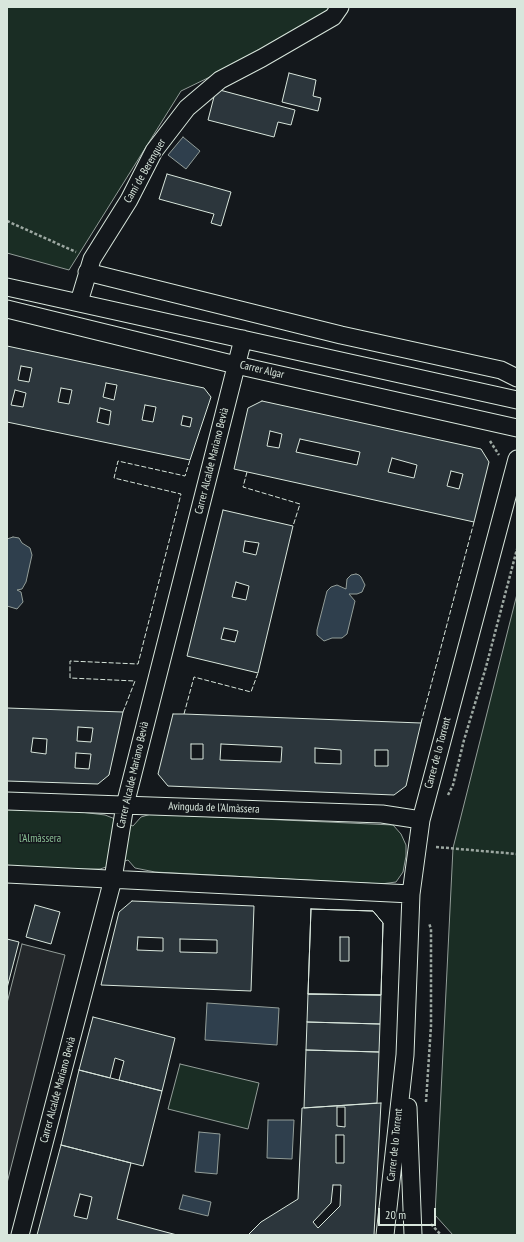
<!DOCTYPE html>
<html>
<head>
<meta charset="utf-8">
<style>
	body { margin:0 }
	#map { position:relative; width:524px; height:1242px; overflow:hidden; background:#14181c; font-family:"PT Sans Narrow",sans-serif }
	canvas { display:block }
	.frame { position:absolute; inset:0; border:8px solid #d8e6dc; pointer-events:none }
	.scale { position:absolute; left:378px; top:1208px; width:58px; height:18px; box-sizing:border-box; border:2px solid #d8e6dc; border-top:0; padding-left:5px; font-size:12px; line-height:14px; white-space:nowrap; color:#d8e6dc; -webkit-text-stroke:3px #14181c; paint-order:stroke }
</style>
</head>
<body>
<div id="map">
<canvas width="524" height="1242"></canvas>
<div class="frame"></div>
<div class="scale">20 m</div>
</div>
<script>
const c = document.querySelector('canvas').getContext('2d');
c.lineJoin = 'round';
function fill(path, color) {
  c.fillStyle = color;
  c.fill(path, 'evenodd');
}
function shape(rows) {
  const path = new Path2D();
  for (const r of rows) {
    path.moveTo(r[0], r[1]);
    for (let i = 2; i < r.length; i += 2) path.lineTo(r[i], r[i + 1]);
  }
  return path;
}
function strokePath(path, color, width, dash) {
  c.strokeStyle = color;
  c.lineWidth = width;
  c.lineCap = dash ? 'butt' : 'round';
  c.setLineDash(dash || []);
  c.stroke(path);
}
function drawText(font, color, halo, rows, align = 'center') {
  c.font = font + ' "PT Sans Narrow",sans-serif';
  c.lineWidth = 3;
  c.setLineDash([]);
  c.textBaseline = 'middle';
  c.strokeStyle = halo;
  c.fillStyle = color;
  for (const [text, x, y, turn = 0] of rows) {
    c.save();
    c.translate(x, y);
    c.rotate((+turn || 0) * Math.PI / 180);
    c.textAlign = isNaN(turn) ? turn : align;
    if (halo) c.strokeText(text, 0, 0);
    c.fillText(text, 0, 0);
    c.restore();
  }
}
const green = shape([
	[7,7,340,7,333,17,181,91,69,270,7,253,7,7],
	[517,594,517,1235,453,1235,435,1215,453,848,517,594],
	[7,803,105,815,133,826,141,817,151,814,393,825,401,834,406,845,406,856,403,872,396,882,381,884,155,872,135,868,128,860,100,869,7,870,7,803],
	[180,1064,259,1083,248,1129,168,1109,180,1064]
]);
fill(green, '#1a2d24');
strokePath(green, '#939e99', 1);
const parking = shape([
	[22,944,65,955,7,1183,7,1003,22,944]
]);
fill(parking, '#24282b');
strokePath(parking, '#939e99', 1);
const water = shape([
	[183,137,200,151,186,169,168,155,183,137],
	[13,537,19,538,22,543,30,548,32,555,26,582,22,589,17,590,21,592,23,602,17,609,7,606,7,539,13,537],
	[356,574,359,575,361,577,365,585,362,592,357,594,349,594,355,601,347,634,342,638,332,638,324,641,317,635,317,630,327,591,331,587,337,585,346,589,347,579,351,575,356,574],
	[207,1003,279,1008,277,1045,205,1040,207,1003],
	[268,1120,294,1120,292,1159,267,1158,268,1120],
	[199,1132,220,1134,217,1174,195,1172,199,1132],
	[183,1195,211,1202,208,1216,179,1209,183,1195]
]);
fill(water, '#2f3f4d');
strokePath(water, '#939e99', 1);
const building = shape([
	[289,73,316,80,313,96,321,98,318,111,282,102,289,73],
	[216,89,295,110,291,125,278,122,274,137,208,120,216,89],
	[167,174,231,192,221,226,211,223,214,214,159,199,167,174],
	[7,346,204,388,211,397,190,460,7,422,7,346],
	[21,366,32,368,29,382,18,380,21,366],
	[106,383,117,385,114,400,103,397,106,383],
	[61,388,72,390,69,404,58,402,61,388],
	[15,390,26,393,23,407,11,405,15,390],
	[145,405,156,407,153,422,142,420,145,405],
	[100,408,111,411,109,425,97,422,100,408],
	[183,416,192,418,190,427,181,425,183,416],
	[262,401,481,449,489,462,474,522,234,469,248,408,262,401],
	[270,431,282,434,279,448,267,446,270,431],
	[300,439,360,452,357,465,296,452,300,439],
	[392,458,417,465,414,478,388,472,392,458],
	[451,471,463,474,459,489,447,486,451,471],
	[223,510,293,526,258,673,187,656,223,510],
	[245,541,259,543,256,555,243,552,245,541],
	[236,582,249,586,246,600,232,597,236,582],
	[224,628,238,631,235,642,221,639,224,628],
	[7,708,123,712,109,775,98,784,7,781,7,708],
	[78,727,93,728,91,742,77,741,78,727],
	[33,738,47,739,46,754,31,752,33,738],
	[76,753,91,754,89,769,75,768,76,753],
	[173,714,184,714,421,723,406,786,394,795,168,786,158,774,173,714],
	[191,744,203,744,203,759,191,759,191,744],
	[221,744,282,747,281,762,220,760,221,744],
	[315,748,341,750,341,764,315,763,315,748],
	[375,750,388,750,388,766,375,766,375,750],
	[132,901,254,906,251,991,101,985,119,912,132,901],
	[138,937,163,938,163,951,137,950,138,937],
	[180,939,217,940,217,953,180,952,180,939],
	[35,905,60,912,51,944,26,937,35,905],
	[311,909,373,911,383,923,381,995,308,994,311,909],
	[340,937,349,937,349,961,340,961,340,937],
	[311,909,373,911,383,923,381,995,308,994,311,909],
	[7,939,19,942,7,988,7,939],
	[308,994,381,995,380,1024,307,1022,308,994],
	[93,1017,175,1038,162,1091,119,1080,124,1061,115,1058,110,1078,79,1070,93,1017],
	[307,1022,380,1024,379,1052,306,1050,307,1022],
	[306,1050,379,1052,377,1103,304,1108,306,1050],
	[79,1070,162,1091,143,1166,61,1145,79,1070],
	[381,1103,374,1235,248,1235,261,1222,298,1199,302,1108,381,1103],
	[337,1107,345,1107,345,1127,337,1126,337,1107],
	[336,1135,344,1135,344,1163,336,1163,336,1135],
	[333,1185,341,1185,340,1206,318,1228,313,1222,331,1203,333,1185],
	[61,1145,131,1163,117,1219,177,1235,37,1235,61,1145],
	[80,1194,92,1197,87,1219,74,1216,80,1194]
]);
fill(building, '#2c363c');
strokePath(building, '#d8e6dc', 1);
const minor = shape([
	[87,272,341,335,501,370,517,378],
	[7,287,517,400],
	[79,302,92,259,129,200,154,151,187,108,220,80,262,58,333,17,340,7],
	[7,309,236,365,517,428],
	[7,801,382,814,421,820],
	[7,874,411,894],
	[408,1107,413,1235],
	[20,1235,113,879,125,805,243,339],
	[385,1235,405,1055,411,894,421,820,517,459]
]);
strokePath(minor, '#d8e6dc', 19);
strokePath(shape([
	[7,221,76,252],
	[490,441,499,455],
	[448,795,453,785,464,740,486,667,517,549],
	[436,847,517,854],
	[426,1102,431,1026,431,929,429,923],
	[431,1224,441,1235]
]), '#9da8a2', 2.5, [3, 2]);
strokePath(minor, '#14181c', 17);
strokePath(shape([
	[247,472,243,487,300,504,293,526],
	[123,712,135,681,70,678,70,661,138,664,181,494,114,478,118,461,185,476,190,460],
	[184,714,194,677,251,692,258,673],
	[421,723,474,522]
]), '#d8e6dc', 1, [5, 2]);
drawText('11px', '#d8e6dc', '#14181c', [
	["Camí de Berenguer",145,171,-60],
	["Carrer Algar",262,370,13],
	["Carrer Alcalde Mariano Bevià",212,461,-76],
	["Carrer de lo Torrent",438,753,-75],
	["Carrer Alcalde Mariano Bevià",133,775,-77],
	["Avinguda de l'Almàssera",214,808,2],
	["Carrer Alcalde Mariano Bevià",58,1090,-75],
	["Carrer de lo Torrent",395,1145,-84]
]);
drawText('11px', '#8ac095', '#14181c', [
	["l'Almàssera",40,839]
]);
</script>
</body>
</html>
